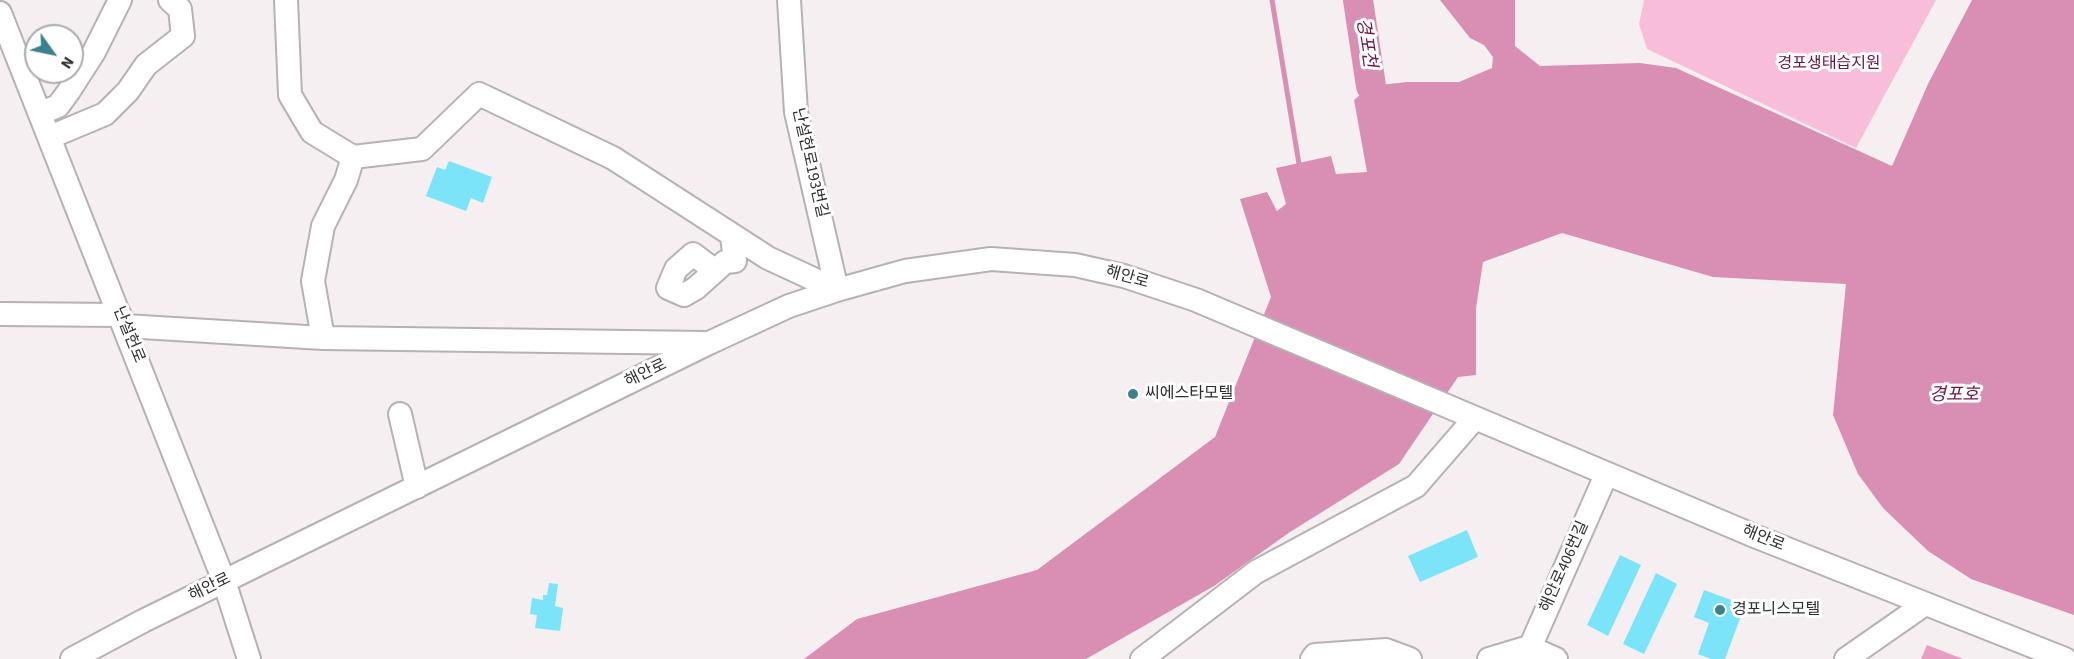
<!DOCTYPE html>
<html>
<head>
<meta charset="utf-8">
<style>
	body { margin:0 }
	#map { position:relative; width:2074px; height:659px; overflow:hidden; background:#f5eff1; font-family:"Source Sans 3",sans-serif }
	canvas { display:block }
	.north { position:absolute; left:24px; top:24px; width:60px; height:60px; box-sizing:border-box; background:#fff; border:2px solid #acabac; border-radius:50%; rotate:123deg; font-size:16px; font-weight:700; line-height:24px; text-align:center; color:#302e2f }
	.north::after { content:''; display:block; margin:auto; width:21px; height:27px; background:#3b818e; clip-path:polygon(50% 0,100% 100%,50% 72%,0 100%) }
</style>
</head>
<body>
<div id="map">
<canvas width="2074" height="659"></canvas>
<div class="north">N</div>
</div>
<script>
const c = document.querySelector('canvas').getContext('2d');
c.lineJoin = 'round';
function fill(path, color) {
  c.fillStyle = color;
  c.fill(path, 'evenodd');
}
function shape(rows) {
  const path = new Path2D();
  for (const r of rows) {
    path.moveTo(r[0], r[1]);
    for (let i = 2; i < r.length; i += 2) path.lineTo(r[i], r[i + 1]);
  }
  return path;
}
function strokePath(path, color, width, dash) {
  c.strokeStyle = color;
  c.lineWidth = width;
  c.lineCap = dash ? 'butt' : 'round';
  c.setLineDash(dash || []);
  c.stroke(path);
}
function drawText(font, color, halo, rows, align = 'center') {
  c.font = font + ' "Source Sans 3","Noto Sans KR",sans-serif';
  c.lineWidth = 6;
  c.setLineDash([]);
  c.textBaseline = 'middle';
  c.strokeStyle = halo;
  c.fillStyle = color;
  for (const [text, x, y, turn = 0] of rows) {
    c.save();
    c.translate(x, y);
    c.rotate((+turn || 0) * Math.PI / 180);
    c.textAlign = isNaN(turn) ? turn : align;
    if (halo) c.strokeText(text, 0, 0);
    c.fillText(text, 0, 0);
    c.restore();
  }
}
fill(shape([
	[1644,0,1936,0,1856,148,1647,49,1639,24]
]), '#f8bdd9');
fill(shape([
	[1927,645,1963,659,1921,659]
]), '#e89dc2');
fill(shape([
	[1440,0,1515,0,1515,46,1540,66,1640,63,1676,68,1892,166,1928,84,1972,0,2074,0,2074,615,1971,579,1928,551,1883,508,1858,474,1833,415,1846,284,1713,277,1562,233,1483,262,1476,308,1476,375,1458,377,1399,464,1290,532,1214,586,1086,659,804,659,857,619,1037,570,1215,437,1271,297,1240,199,1267,192,1277,211,1286,204,1276,168,1331,156,1336,174,1367,172,1354,100,1371,86,1407,82,1459,82,1492,68,1493,57,1484,45,1470,38]
]), '#d98fb3');
strokePath(shape([
	[1272,0,1299,164]
]), '#d98fb3', 5);
strokePath(shape([
	[1358,0,1371,86]
]), '#d98fb3', 30);
fill(shape([
	[449,161,492,177,483,203,471,198,466,211,426,196,437,167,445,170],
	[1467,530,1478,557,1420,582,1408,556],
	[1620,555,1641,565,1608,636,1587,625],
	[1656,573,1677,584,1644,654,1623,644],
	[549,583,558,584,555,606,563,608,560,631,535,628,537,615,530,614,532,598,543,600,543,595,547,595],
	[1704,590,1745,605,1725,659,1711,659,1698,654,1709,623,1694,617]
]), '#7ce4f8');
const minor = shape([
	[286,0,290,95,312,132,353,157,346,180,323,226,313,281,323,338],
	[789,0,796,112,837,290],
	[0,13,224,581,249,659],
	[41,113,58,106,69,91,94,52,120,0],
	[50,137,105,114,128,91,146,65,183,36,180,9,170,0],
	[353,157,422,149,479,94,613,158,768,258,837,290],
	[714,270,693,254,676,269,668,288,684,295,696,288,725,262,735,261,732,236],
	[0,314,120,315],
	[125,326,323,338,705,343],
	[400,414,417,487],
	[72,659,143,621,709,343,789,306,837,290,905,271,991,259,1075,265,1124,276,1196,300,1757,537,2065,659],
	[1142,659,1256,572,1416,486,1475,418],
	[1312,659,1315,655,1386,650,1410,659],
	[1489,659,1529,647,1556,659],
	[1525,659,1606,475],
	[1846,659,1925,604]
]);
strokePath(minor, '#b7b1b3', 26);
strokePath(minor, '#fff', 22);
for (const [x, y, r, color] of [
	[1133,394,6,"#3b818e"],
	[1720,610,6,"#3b818e"]
]) {
  const dot = new Path2D();
  dot.arc(x, y, r, 0, 2 * Math.PI);
  c.fillStyle = color;
  c.fill(dot);
  strokePath(dot, '#fff', 2);
}
drawText('16px', '#6a1448', '#fff', [
	["경포생태습지원",1829,64]
]);
drawText('16px', '#302e2f', '#fff', [
	["난설헌로193번길",809,163,77],
	["해안로",1127,278,16],
	["난설헌로",128,335,68],
	["해안로",646,374,-26],
	["해안로",1763,539,22],
	["해안로406번길",1565,567,-66],
	["해안로",210,588,-26]
]);
drawText('16px', '#302e2f', '#fff', [
	["씨에스타모텔",1145,394],
	["경포니스모텔",1732,610]
], 'left');
drawText('italic 18px', '#6c164a', '#fff', [
	["경포천",1365,43,81],
	["경포호",1954,396]
]);
</script>
</body>
</html>
